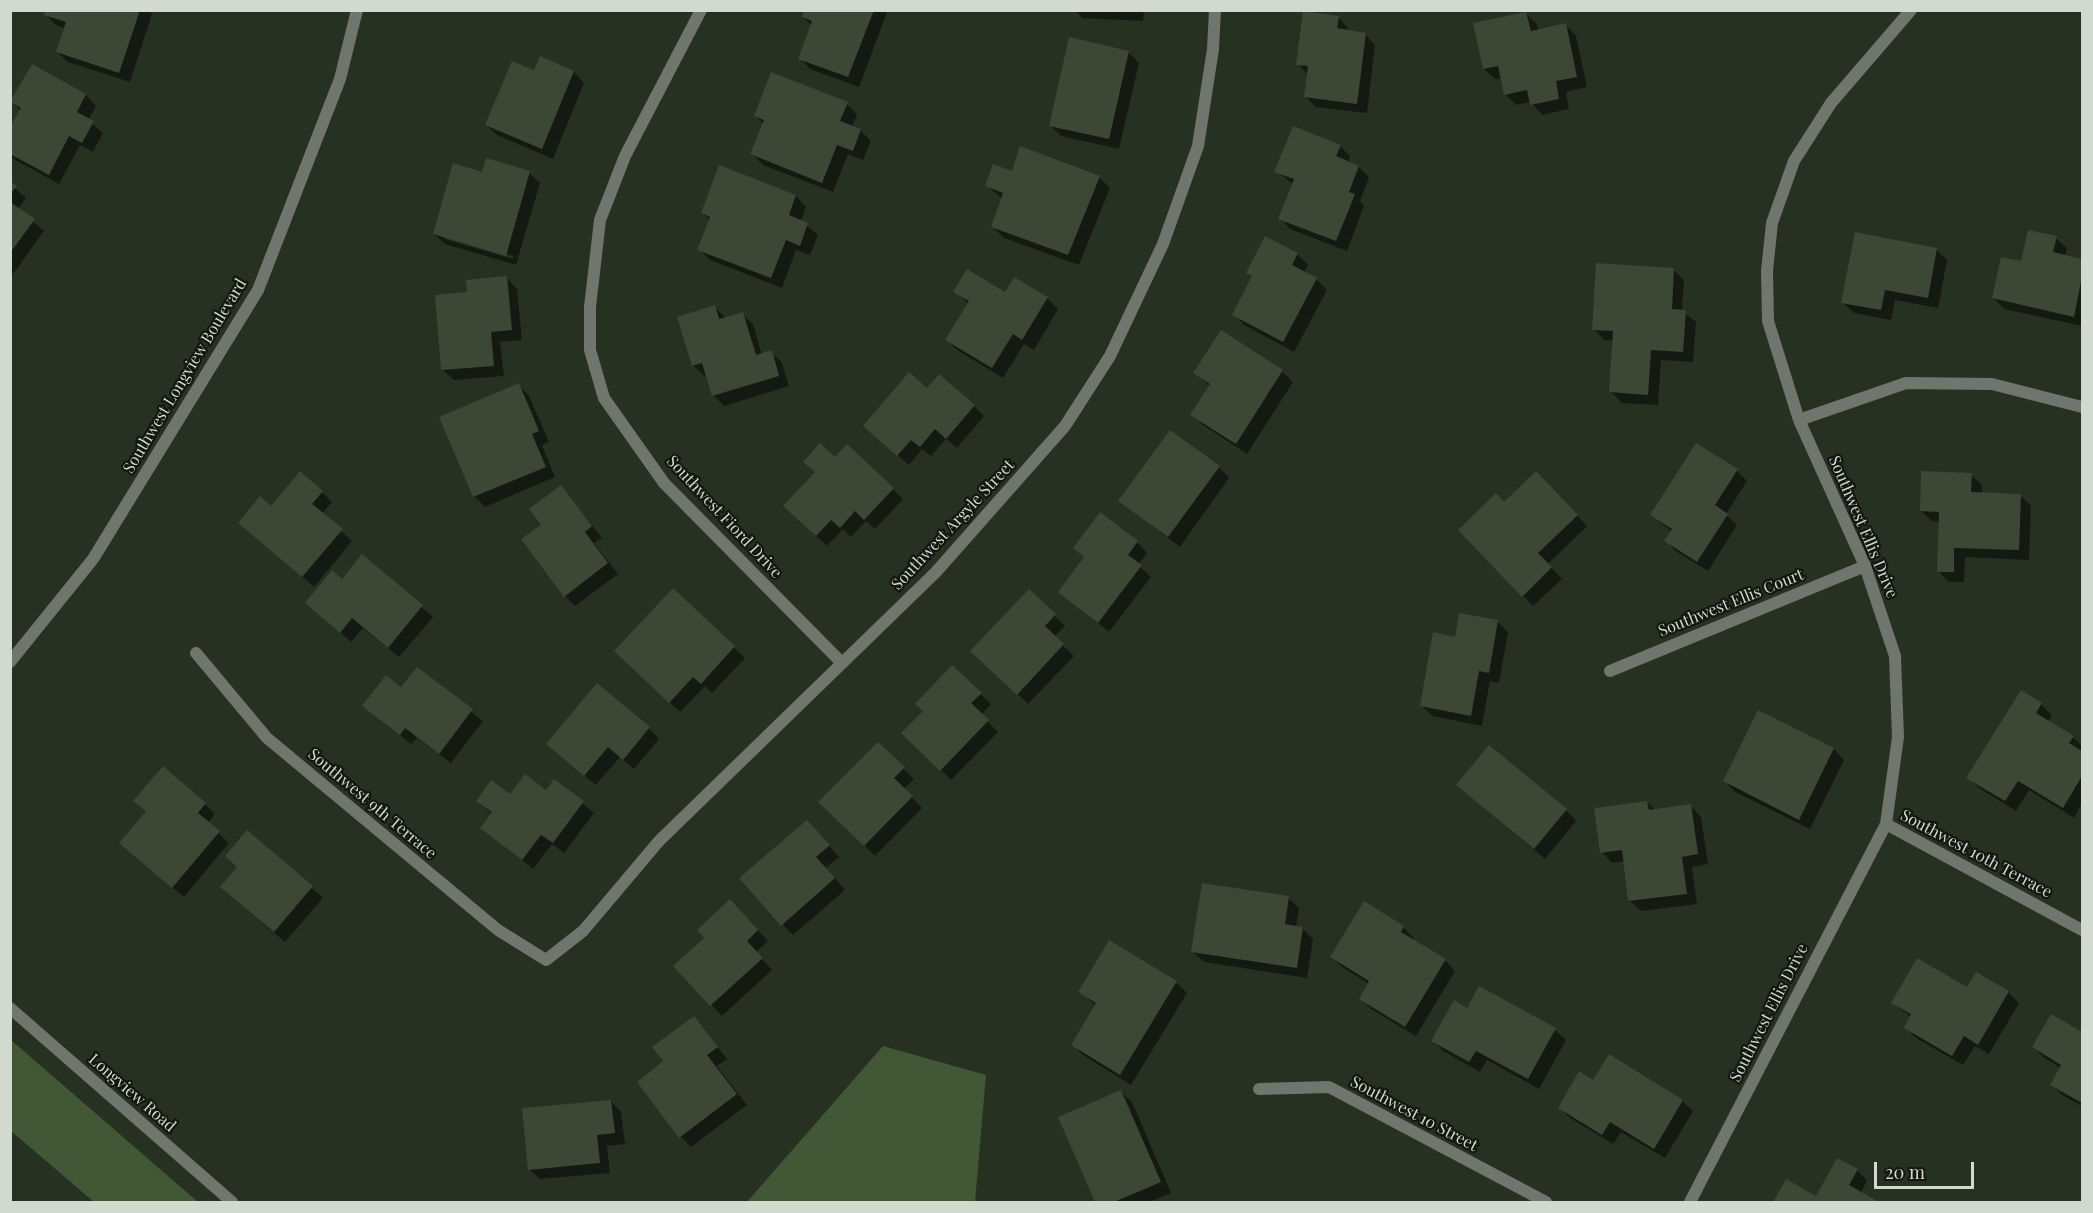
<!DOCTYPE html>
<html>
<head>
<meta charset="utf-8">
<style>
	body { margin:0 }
	#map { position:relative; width:2093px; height:1213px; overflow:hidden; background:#273121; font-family:"Playfair Display",serif }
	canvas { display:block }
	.frame { position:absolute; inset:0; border:12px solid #d2d9ce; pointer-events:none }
	.scale { position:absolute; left:1874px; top:1162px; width:100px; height:27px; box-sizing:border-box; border:3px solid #d2d9ce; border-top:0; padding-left:8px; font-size:18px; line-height:21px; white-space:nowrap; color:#d2d9ce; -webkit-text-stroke:4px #131710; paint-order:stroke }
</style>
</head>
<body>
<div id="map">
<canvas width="2093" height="1213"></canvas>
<div class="frame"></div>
<div class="scale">20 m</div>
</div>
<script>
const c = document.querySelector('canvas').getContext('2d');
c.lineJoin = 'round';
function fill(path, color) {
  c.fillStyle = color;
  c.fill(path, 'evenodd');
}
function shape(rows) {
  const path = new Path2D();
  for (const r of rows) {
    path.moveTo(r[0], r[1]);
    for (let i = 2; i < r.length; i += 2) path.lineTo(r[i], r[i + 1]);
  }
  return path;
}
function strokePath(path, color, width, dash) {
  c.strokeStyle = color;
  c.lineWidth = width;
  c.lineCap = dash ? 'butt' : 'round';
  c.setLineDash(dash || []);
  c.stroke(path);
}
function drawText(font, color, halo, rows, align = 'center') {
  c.font = font + ' "Playfair Display",serif';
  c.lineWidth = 4.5;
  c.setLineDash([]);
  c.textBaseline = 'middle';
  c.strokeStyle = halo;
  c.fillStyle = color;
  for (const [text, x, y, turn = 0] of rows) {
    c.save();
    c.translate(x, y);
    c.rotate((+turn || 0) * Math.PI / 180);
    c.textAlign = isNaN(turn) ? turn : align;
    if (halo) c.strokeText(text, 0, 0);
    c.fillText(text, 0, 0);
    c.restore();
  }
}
fill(shape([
	[11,1040,198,1202,94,1202,11,1131],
	[883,1046,986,1075,975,1202,747,1202]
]), '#425736');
fill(shape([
	[47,10,148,10,152,14,130,82,68,62,57,52,65,28,56,25,45,14],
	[806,10,888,10,859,87,810,69,800,58,812,26,803,17],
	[1075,10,1144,10,1143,21,1082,18],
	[1526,14,1537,24,1538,31,1566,25,1576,36,1587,87,1566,92,1569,109,1542,115,1531,102,1516,105,1505,94,1502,78,1495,79,1484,69],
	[1338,17,1348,28,1348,32,1365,34,1375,45,1367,113,1316,107,1305,96,1308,75,1298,64],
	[1128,52,1139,63,1119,149,1061,136,1050,125],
	[540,58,574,72,584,83,553,159,497,135,486,125,535,72],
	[86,95,96,106,88,120,103,133,93,152,80,145,59,184,10,157,10,130,21,111,12,102],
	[847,104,857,114,852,127,860,130,871,141,863,160,848,154,833,192,763,165,752,154,764,124,756,116],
	[1340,146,1350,156,1348,163,1359,167,1369,177,1360,201,1364,206,1347,251,1290,229,1280,218,1293,184,1276,171],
	[720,167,796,196,806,207,801,221,818,235,810,255,796,250,782,288,710,260,699,249,710,220,702,213],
	[483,173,529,173,540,183,516,265,445,244,434,234],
	[445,236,513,256,513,259,445,239],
	[1012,173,1099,177,1110,188,1079,265,1004,238,993,227,1003,199,987,186],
	[10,184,26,198,18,209,44,231,10,278],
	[2056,238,2067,248,2065,256,2082,260,2082,326,2004,309,1994,298,2022,263],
	[1936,249,1947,260,1938,308,1895,300,1891,320,1854,313,1843,303],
	[1297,254,1308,265,1304,273,1316,279,1327,290,1294,352,1244,325,1234,314,1253,278,1247,272],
	[1673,270,1684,280,1682,311,1696,322,1693,362,1661,360,1658,405,1622,403,1611,392,1614,341,1604,340,1594,329],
	[507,278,517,289,522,340,500,342,504,376,454,380,443,370],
	[1015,279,1047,298,1058,309,1034,350,1024,344,1003,378,957,350,947,340,969,304,955,291,1006,294],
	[714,307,725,317,742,314,753,324,762,355,771,352,782,363,789,386,724,406,713,395,707,375,704,376,693,365],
	[1282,371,1293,382,1247,454,1203,425,1192,415,1210,386,1195,373],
	[519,385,529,396,549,442,542,445,555,477,485,507,475,497,441,418],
	[928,390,974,406,984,416,957,448,946,439,931,456,922,449,909,465,875,436],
	[835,460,893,489,903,499,875,529,866,521,851,537,843,529,827,546,796,517,816,473],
	[1219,467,1229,478,1180,547,1120,501],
	[1737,471,1747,481,1726,514,1737,525,1708,571,1677,552,1666,541,1672,532,1652,515],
	[1536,473,1587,526,1548,564,1562,579,1533,606,1460,530,1504,504],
	[1971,475,1982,485,1982,494,2021,496,2031,506,2029,560,1965,557,1964,582,1949,582,1938,571,1940,522,1932,521,1921,511],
	[561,487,602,538,594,543,618,574,575,606,565,596,543,525],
	[322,492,332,502,322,514,352,541,314,587,240,523,271,508],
	[1137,542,1147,553,1138,565,1151,577,1109,632,1060,592,1085,558,1075,548],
	[362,556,433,617,399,657,363,628,351,642,307,603,342,581],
	[673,590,745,658,712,693,705,686,680,712,626,662],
	[1029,591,1065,626,1054,637,1074,656,1028,704,983,661],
	[1497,621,1508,632,1499,683,1490,681,1482,726,1432,716,1422,706,1456,638],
	[952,667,991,704,981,715,998,732,951,780,904,733,925,711],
	[417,669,483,721,451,763,417,738,411,744,364,706,401,689],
	[2041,704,2052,715,2048,721,2073,737,2082,746,2082,803,2074,818,2029,790,2016,811,1979,788,1968,777],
	[1759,712,1834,749,1844,760,1810,829,1735,792,1725,781],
	[649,728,659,739,634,769,620,757,596,785,559,755],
	[878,744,914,779,904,789,922,808,875,856,820,802],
	[554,781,594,813,564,853,552,844,533,869,482,828,492,814,478,801,546,792],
	[1458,785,1566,810,1576,821,1545,859],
	[135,801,205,804,215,814,208,823,229,843,184,897,131,853,147,812],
	[1647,802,1655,810,1691,806,1701,817,1708,864,1692,867,1697,904,1641,911,1630,901,1625,861,1612,863,1602,852],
	[248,832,323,898,285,942,232,897],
	[817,832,839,857,826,868,845,890,793,935,783,925],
	[1288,898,1299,908,1296,927,1302,928,1313,939,1307,978,1204,962,1193,952],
	[740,912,768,941,756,952,772,970,722,1016,675,966],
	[1403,927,1414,938,1412,940,1445,960,1455,971,1416,1036,1371,1009,1361,998,1369,984,1342,967,1332,957],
	[1110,942,1176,982,1187,993,1131,1085,1083,1055,1073,1045,1096,1006,1080,991],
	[1976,974,2008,992,2019,1003,1989,1054,1975,1046,1963,1065,1916,1038,1906,1028,1911,1017,1893,1003,1968,989],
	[1480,988,1555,1030,1566,1040,1539,1089,1487,1060,1480,1072,1443,1051,1433,1040,1468,1010],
	[2052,1016,2082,1034,2082,1106,2062,1095,2052,1084,2061,1068,2044,1058,2034,1047],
	[694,1018,727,1059,717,1066,747,1105,691,1147,681,1137,665,1062],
	[1594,1082,1682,1101,1693,1111,1665,1158,1621,1132,1613,1144,1570,1118,1559,1107],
	[1121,1092,1132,1102,1171,1193,1149,1202,1097,1202,1060,1118],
	[611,1101,621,1112,625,1144,607,1146,610,1173,540,1179,529,1169],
	[1857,1170,1867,1181,1860,1194,1876,1202,1775,1202,1787,1181,1817,1198]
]), '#0007');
fill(shape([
	[45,10,140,10,119,73,56,52,66,22,44,15],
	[804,10,874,10,848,77,798,59,812,21,802,17],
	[1303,11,1339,16,1337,28,1366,33,1357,104,1304,97,1308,66,1296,65],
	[1526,12,1531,31,1566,23,1577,77,1556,81,1559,99,1530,105,1527,90,1504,95,1498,66,1483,69,1473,23],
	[1069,37,1129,51,1109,139,1049,126],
	[540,56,574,71,542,149,485,125,512,61,534,70],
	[32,64,86,94,77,112,94,121,82,143,69,136,49,175,10,154,10,127,21,108,10,102],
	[771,72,848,102,840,121,861,129,853,151,837,145,822,183,750,154,764,120,754,116],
	[1293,126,1341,145,1336,156,1359,166,1349,192,1355,194,1336,241,1278,219,1294,179,1274,172],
	[1020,146,1100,176,1068,255,991,227,1003,193,985,186,993,164,1012,171],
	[486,158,530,171,506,256,433,234,453,163,482,172],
	[719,165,796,195,789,215,808,223,800,246,786,240,771,278,697,250,710,217,701,213],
	[10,182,17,186,10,194],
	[10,202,35,219,10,253],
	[2028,230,2057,236,2053,252,2082,259,2082,276,2074,317,1992,298,2001,257,2021,261],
	[1855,232,1937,248,1928,298,1885,290,1881,310,1841,303],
	[1265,236,1298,253,1292,265,1317,278,1283,342,1232,315,1252,276,1246,273],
	[1596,263,1674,268,1672,309,1686,310,1683,352,1651,350,1648,395,1609,392,1613,331,1592,330],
	[967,269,1005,292,1014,277,1048,297,1022,340,1013,334,992,368,945,340,969,301,953,292],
	[507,276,512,330,491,332,494,366,441,370,435,295,467,292,466,280],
	[715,305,719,319,743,312,756,355,772,350,779,376,712,396,702,363,692,366,677,317],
	[1221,330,1283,370,1236,444,1190,415,1210,384,1193,373],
	[909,372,927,388,939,374,975,405,946,439,935,429,920,447,911,440,897,456,863,426],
	[519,383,539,431,532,434,546,467,473,497,439,417],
	[1170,430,1220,466,1168,537,1118,501],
	[820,443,835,457,847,444,894,488,864,520,855,511,840,528,831,520,816,536,783,506,815,472,803,462],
	[1696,443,1738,469,1715,505,1728,514,1697,562,1664,541,1672,529,1650,515],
	[300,471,323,491,312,504,343,529,302,577,238,523,260,496,271,506],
	[1536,471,1578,515,1538,553,1552,567,1522,597,1458,530,1496,493,1504,502],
	[1921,471,1972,473,1971,492,2021,494,2019,550,1954,548,1954,572,1937,572,1939,512,1920,511],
	[561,485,592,526,585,532,608,563,564,597,521,539,541,525,529,509],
	[1100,512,1138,541,1128,555,1142,565,1098,623,1058,592,1084,557,1073,548],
	[362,554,423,605,388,648,352,618,340,633,305,603,332,570,342,579],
	[673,588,735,646,701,684,693,677,669,703,614,651],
	[1029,589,1056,614,1045,626,1064,644,1017,695,970,651],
	[1459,613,1498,620,1489,673,1479,671,1471,716,1420,706,1433,632,1455,637],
	[952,665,982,693,971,703,989,720,940,771,901,733,923,711,915,704],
	[417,667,473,709,439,754,405,728,400,735,362,706,386,675,401,687],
	[597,683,650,727,623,760,608,747,584,776,546,744],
	[2021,690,2042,703,2036,713,2074,736,2069,743,2082,751,2082,776,2063,808,2018,781,2005,801,1966,778],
	[1758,710,1834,748,1799,820,1723,781],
	[878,742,905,767,894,778,913,796,864,846,818,802],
	[1489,745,1567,809,1534,849,1456,785],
	[163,766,206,803,198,813,220,831,172,888,119,843,146,811,133,801],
	[525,774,546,790,554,779,584,801,553,843,541,835,522,860,480,828,492,812,476,801,491,780,510,794],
	[1647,801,1649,810,1691,804,1698,854,1682,857,1687,894,1628,901,1622,850,1600,853,1594,808],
	[807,820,830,845,816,857,835,878,781,926,739,878],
	[247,830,313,886,274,932,220,887,237,867,225,856],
	[1202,883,1289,896,1285,924,1303,927,1297,968,1191,952],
	[730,899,758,930,747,941,763,958,710,1006,673,966,704,938,697,930],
	[1364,901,1404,926,1401,932,1446,959,1405,1027,1359,999,1369,981,1330,957],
	[1109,940,1177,981,1120,1075,1071,1045,1096,1003,1078,992],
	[1917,958,1967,987,1976,972,2009,991,1978,1045,1964,1036,1952,1056,1904,1028,1911,1014,1891,1003],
	[1479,986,1556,1028,1528,1079,1476,1051,1469,1062,1431,1041,1454,1000,1467,1008],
	[2051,1014,2082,1032,2082,1103,2050,1085,2061,1065,2032,1047],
	[694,1016,718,1047,707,1055,737,1094,679,1138,637,1082,663,1061,652,1047],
	[1609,1054,1683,1100,1654,1149,1610,1122,1602,1135,1558,1108,1579,1071,1593,1080],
	[1121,1090,1161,1182,1114,1202,1095,1202,1058,1117],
	[611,1100,615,1133,597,1135,600,1163,528,1170,522,1108],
	[1837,1158,1858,1169,1849,1185,1879,1202,1773,1202,1786,1179,1816,1196]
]), '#3c4736');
strokePath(shape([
	[701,10,625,156,600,220,590,307,590,350,604,398,664,483,842,663],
	[1799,420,1906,383,1992,384,2082,407],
	[196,653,267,738,498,930,546,960,583,931,659,841,936,572,1065,426,1110,356,1163,244,1198,146,1213,49,1215,10],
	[10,662,93,559,258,290,340,79,357,10],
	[1610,671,1865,566],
	[1886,824,2082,930],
	[1259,1089,1329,1087,1546,1202],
	[1690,1202,1886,824,1898,737,1895,656,1865,566,1799,420,1768,321,1767,271,1772,223,1794,161,1831,103,1911,10]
]), '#70756d', 12);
strokePath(shape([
	[10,1008,232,1202]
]), '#70756d', 12);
drawText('16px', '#d2d9ce', '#131710', [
	["Southwest Longview Boulevard",185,376,-59],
	["Southwest Fiord Drive",724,517,47],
	["Southwest Argyle Street",953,525,-47],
	["Southwest Ellis Drive",1863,527,67],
	["Southwest Ellis Court",1731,603,-22],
	["Southwest 9th Terrace",372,804,40],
	["Southwest 10th Terrace",1976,854,28],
	["Southwest Ellis Drive",1769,1013,-63],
	["Longview Road",132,1093,41],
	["Southwest 10 Street",1414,1114,28]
]);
</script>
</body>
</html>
